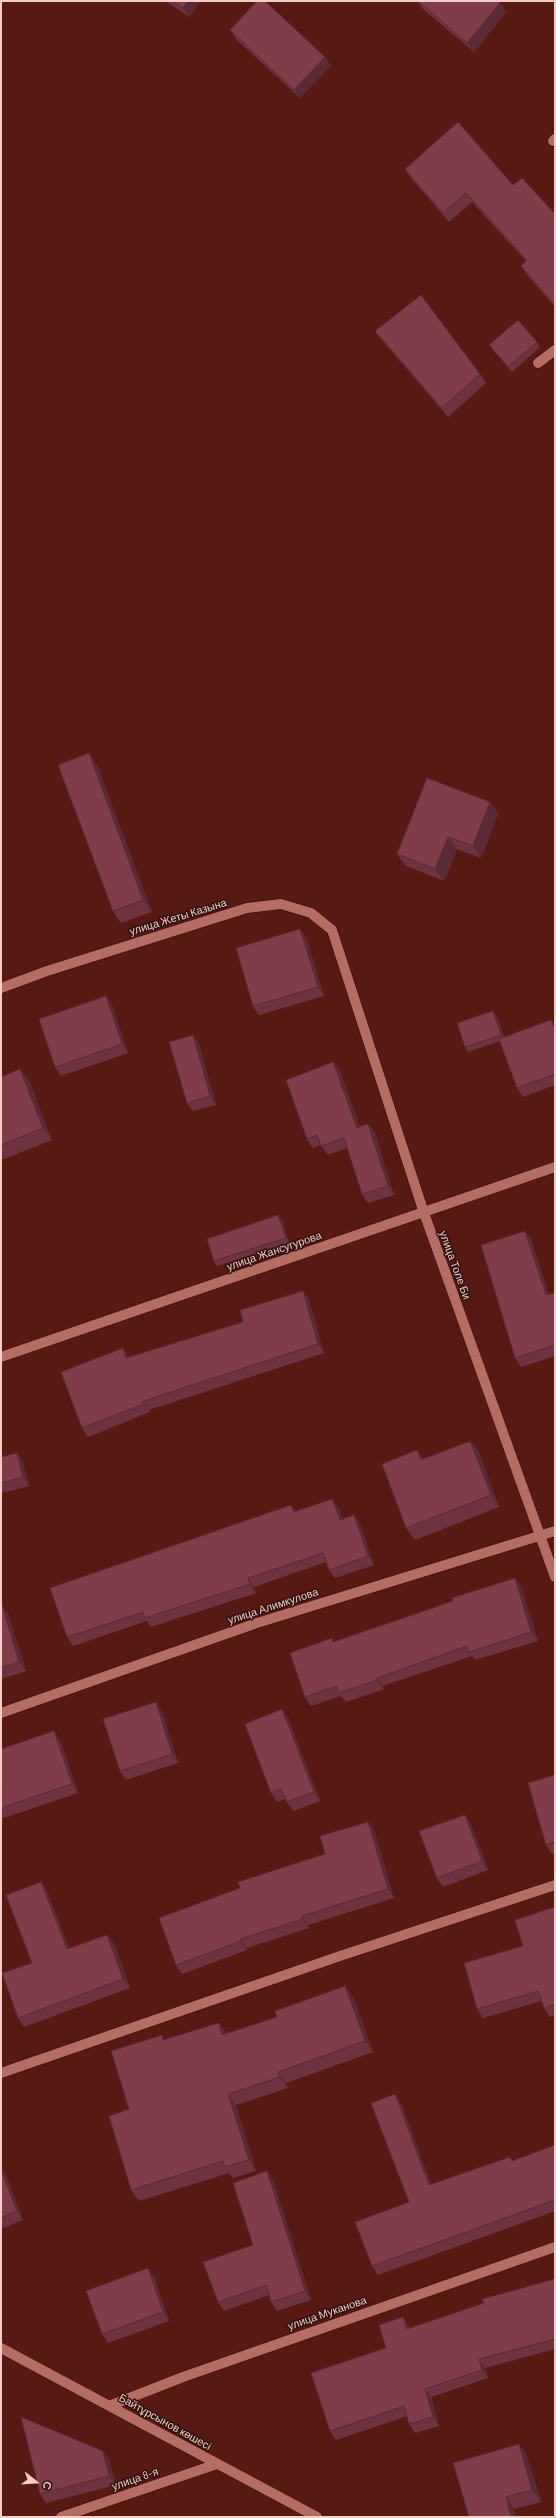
<!DOCTYPE html>
<html>
<head>
<meta charset="utf-8">
<style>
	body { margin:0 }
	#map { position:relative; width:556px; height:2518px; overflow:hidden; background:#571a13; font-family:Barlow,sans-serif }
	canvas { display:block }
	.frame { position:absolute; inset:0; border:2px solid #f4cdc6; pointer-events:none }
	.north { position:absolute; left:16px; top:2462px; width:40px; height:40px; -webkit-text-stroke:3px #2c110d; paint-order:stroke; rotate:107deg; font-size:11px; font-weight:700; line-height:16px; text-align:center; color:#f4cdc6 }
	.north::after { content:''; display:block; margin:auto; width:14px; height:18px; background:#f4cdc6; clip-path:polygon(50% 0,100% 100%,50% 72%,0 100%) }
</style>
</head>
<body>
<div id="map">
<canvas width="556" height="2518"></canvas>
<div class="frame"></div>
<div class="north">С</div>
</div>
<script>
const c = document.querySelector('canvas').getContext('2d');
c.lineJoin = 'round';
function shape(rows) {
  const path = new Path2D();
  for (const r of rows) {
    path.moveTo(r[0], r[1]);
    for (let i = 2; i < r.length; i += 2) path.lineTo(r[i], r[i + 1]);
  }
  return path;
}
function strokePath(path, color, width, dash) {
  c.strokeStyle = color;
  c.lineWidth = width;
  c.lineCap = dash ? 'butt' : 'round';
  c.setLineDash(dash || []);
  c.stroke(path);
}
function fill(path, color) {
  c.fillStyle = color;
  c.fill(path, 'evenodd');
}
function drawText(font, color, halo, rows, align = 'center') {
  c.font = font + ' Barlow,sans-serif';
  c.lineWidth = 3;
  c.setLineDash([]);
  c.textBaseline = 'middle';
  c.strokeStyle = halo;
  c.fillStyle = color;
  for (const [text, x, y, turn = 0] of rows) {
    c.save();
    c.translate(x, y);
    c.rotate((+turn || 0) * Math.PI / 180);
    c.textAlign = isNaN(turn) ? turn : align;
    if (halo) c.strokeText(text, 0, 0);
    c.fillText(text, 0, 0);
    c.restore();
  }
}
const minor = shape([
	[553,141,555,139],
	[538,363,555,350],
	[1,988,47,971,247,908,281,904,311,913,332,930,424,1213,555,1577],
	[1,1357,555,1167],
	[1,1713,257,1623,555,1531],
	[1,2073,340,1956,555,1885],
	[1,2348,317,2517],
	[109,2406,183,2377,555,2247],
	[61,2517,217,2464]
]);
strokePath(minor, '#3a0000', 11);
strokePath(minor, '#b36d62', 10);
fill(shape([
	[166,1,200,1,189,17],
	[417,1,500,3,506,12,474,52,423,9],
	[230,30,331,65,300,98,236,39],
	[405,169,513,185,555,214,555,307,527,275,521,266,526,261,472,202,449,222,411,178],
	[375,331,480,374,486,383,448,417,381,339],
	[537,342,540,347,512,372,493,350,489,345],
	[89,753,97,765,152,912,121,923,113,911],
	[490,802,498,814,481,858,457,849,444,881,406,866,397,854],
	[306,937,324,996,259,1015,253,1006],
	[106,996,112,1005,128,1053,61,1076,55,1067],
	[497,1016,504,1037,551,1020,555,1025,555,1085,523,1097,517,1088,500,1041,468,1052,465,1047],
	[193,1035,199,1044,216,1105,193,1111,187,1103],
	[333,1062,340,1071,360,1127,368,1124,375,1133,394,1195,368,1203,362,1194,347,1148,328,1155,321,1145,313,1148,307,1139],
	[1,1077,29,1081,52,1140,1,1160],
	[282,1220,289,1243,217,1266,214,1261],
	[531,1239,549,1295,555,1293,555,1356,521,1367,515,1358],
	[303,1291,309,1300,324,1353,149,1410,150,1412,88,1437,82,1428,129,1357,243,1322],
	[470,1441,479,1452,499,1507,415,1540,406,1528,417,1450,423,1459],
	[1,1457,23,1462,29,1486,1,1493],
	[291,1505,296,1511,339,1508,342,1519,354,1515,360,1524,374,1565,335,1578,329,1570,326,1562,254,1587,256,1593,151,1627,147,1621,73,1646,67,1637],
	[521,1587,538,1641,475,1660,472,1656,383,1686,384,1689,346,1702,341,1696,311,1706,305,1697,335,1642],
	[2,1605,8,1614,26,1671,1,1679,1,1606],
	[162,1711,178,1763,126,1780,120,1771],
	[288,1718,320,1801,293,1811,285,1799,277,1802,271,1793],
	[60,1740,78,1793,1,1819,1,1749],
	[555,1775,555,1853,552,1854,546,1845],
	[465,1815,471,1824,488,1870,443,1887,437,1878],
	[374,1830,394,1898,308,1925,309,1928,247,1948,247,1950,182,1974,176,1965,240,1888,325,1854],
	[41,1882,47,1891,69,1948,107,1935,114,1943,130,1988,24,2027,18,2018,32,1963],
	[555,1907,555,2015,550,2017,544,2008,541,2001,483,2018,477,2009,523,1946],
	[353,1997,373,2052,286,2083,288,2088,236,2105,256,2171,233,2178,229,2173,139,2201,131,2190,129,2109,165,2040,219,2023,226,2033],
	[395,2094,401,2103,431,2184,513,2161,555,2145,555,2211,378,2275,372,2266,409,2202],
	[1,2168,6,2175,23,2220,1,2229],
	[273,2180,311,2300,277,2311,271,2302,269,2295,224,2311,218,2302,253,2245],
	[154,2277,169,2321,108,2343,102,2334],
	[555,2279,555,2349,485,2368,488,2378,431,2397,439,2426,415,2433,409,2424,407,2416,336,2440,330,2431,386,2348,409,2326,410,2328],
	[519,2444,527,2456,541,2502,514,2509,469,2517],
	[109,2459,116,2485,46,2503,40,2494]
]), '#6d3440');
fill(shape([
	[188,1,200,1,189,17,183,8],
	[500,3,506,12,474,52,467,43],
	[325,57,331,65,300,98,294,90],
	[89,753,97,765,152,912,143,900],
	[490,802,498,814,481,858,473,846],
	[448,837,457,849,444,881,435,869],
	[300,929,306,937,324,996,318,987],
	[106,996,112,1005,128,1053,122,1044],
	[493,1011,497,1016,504,1039,501,1035],
	[551,1020,555,1025,555,1030],
	[193,1035,199,1044,216,1105,210,1096],
	[333,1062,340,1071,363,1136,357,1128],
	[20,1069,29,1081,52,1140,43,1128],
	[368,1124,375,1133,394,1195,388,1186],
	[278,1215,282,1220,289,1243,286,1238],
	[525,1231,531,1239,552,1304,546,1295],
	[303,1291,309,1300,324,1353,318,1344],
	[123,1348,129,1357,133,1367,126,1358],
	[143,1401,149,1410,150,1412,144,1404],
	[470,1441,479,1452,499,1507,491,1495],
	[417,1450,425,1462,421,1460],
	[17,1453,23,1462,29,1486,23,1477],
	[332,1499,339,1508,346,1529,340,1520],
	[291,1505,298,1514,294,1512],
	[354,1515,360,1524,374,1565,368,1556],
	[248,1578,254,1587,256,1593,250,1584],
	[515,1578,521,1587,538,1641,531,1632],
	[2,1605,8,1614,26,1671,19,1662],
	[377,1678,383,1686,384,1689,377,1680],
	[156,1702,162,1711,178,1763,172,1754],
	[282,1709,288,1718,320,1801,314,1792],
	[54,1731,60,1740,78,1793,72,1784],
	[465,1815,471,1824,488,1870,482,1861],
	[368,1822,374,1830,394,1898,388,1889],
	[41,1882,47,1891,73,1958,67,1949],
	[302,1916,308,1925,309,1928,303,1919],
	[107,1935,114,1943,130,1988,123,1979],
	[240,1939,247,1948,247,1950,241,1941],
	[345,1986,353,1997,373,2052,365,2041],
	[219,2023,226,2034,222,2035],
	[278,2072,286,2083,288,2088,280,2077],
	[228,2094,236,2105,256,2171,249,2160],
	[395,2094,401,2103,435,2194,429,2185],
	[1,2168,6,2175,23,2220,17,2211,1,2170],
	[267,2171,273,2180,311,2300,305,2291],
	[148,2268,154,2277,169,2321,163,2312],
	[403,2317,409,2326,413,2338,407,2329],
	[479,2359,485,2368,488,2378,482,2370],
	[425,2389,431,2397,439,2426,433,2417],
	[519,2444,527,2456,541,2502,532,2490],
	[103,2451,109,2459,116,2485,109,2476],
	[506,2497,514,2509,516,2517,511,2517]
]), '#592b34');
const building = shape([
	[172,1,188,1,183,8,172,1],
	[257,1,265,1,325,57,294,90,230,30,257,1],
	[418,1,498,1,500,3,467,43,418,1],
	[458,122,513,185,522,178,555,214,555,305,521,266,527,260,466,193,443,213,405,169,458,122],
	[421,295,480,374,442,408,375,331,421,295],
	[518,320,537,342,508,367,489,345,518,320],
	[89,753,143,900,113,911,58,765,89,753],
	[427,778,490,802,473,846,448,837,435,869,397,854,427,778],
	[300,929,318,987,253,1006,236,948,300,929],
	[106,996,122,1044,55,1067,39,1019,106,996],
	[493,1011,501,1035,465,1047,457,1023,493,1011],
	[551,1020,555,1030,555,1074,517,1088,499,1039,551,1020],
	[193,1035,210,1096,187,1103,169,1042,193,1035],
	[333,1062,357,1128,368,1124,388,1186,362,1194,344,1138,321,1146,317,1135,307,1139,286,1080,333,1062],
	[20,1069,43,1128,1,1145,1,1077,20,1069],
	[278,1215,286,1238,214,1261,207,1239,278,1215],
	[525,1231,546,1295,555,1293,555,1345,515,1358,481,1245,525,1231],
	[303,1291,318,1344,143,1401,144,1404,82,1428,61,1372,123,1348,126,1358,243,1322,240,1310,303,1291],
	[470,1441,491,1495,406,1528,382,1464,417,1450,421,1460,470,1441],
	[17,1453,23,1477,1,1483,1,1457,17,1453],
	[332,1499,340,1520,354,1515,368,1556,329,1570,323,1553,248,1578,250,1584,145,1618,143,1612,67,1637,50,1588,291,1505,294,1512,332,1499],
	[515,1578,531,1632,469,1652,467,1646,377,1678,377,1680,339,1693,337,1686,305,1697,290,1653,332,1638,333,1642,453,1601,452,1598,515,1578],
	[2,1605,19,1662,1,1668,1,1606,2,1605],
	[156,1702,172,1754,120,1771,103,1719,156,1702],
	[282,1709,314,1792,287,1802,281,1789,271,1793,245,1724,282,1709],
	[54,1731,72,1784,1,1808,1,1749,54,1731],
	[555,1775,555,1842,546,1845,528,1783,555,1775],
	[465,1815,482,1861,437,1878,419,1831,465,1815],
	[368,1822,388,1889,302,1916,303,1919,240,1939,241,1941,176,1965,159,1918,240,1888,238,1882,325,1854,320,1836,368,1822],
	[41,1882,67,1949,107,1935,123,1979,18,2018,2,1973,32,1963,6,1895,41,1882],
	[555,1907,555,2004,544,2008,538,1991,477,2009,464,1963,523,1946,515,1920,555,1907],
	[345,1986,365,2041,278,2072,280,2077,228,2094,249,2160,225,2167,223,2161,131,2190,109,2116,129,2109,111,2051,162,2035,163,2040,219,2023,222,2035,277,2017,275,2011,345,1986],
	[395,2094,429,2185,510,2157,512,2161,555,2145,555,2200,372,2266,355,2222,409,2202,371,2103,395,2094],
	[1,2170,17,2211,1,2218,1,2170],
	[267,2171,305,2291,271,2302,266,2285,218,2302,203,2262,253,2245,233,2183,267,2171],
	[148,2268,163,2312,102,2334,86,2291,148,2268],
	[555,2279,555,2339,479,2359,482,2370,425,2389,433,2417,409,2424,404,2406,330,2431,311,2373,386,2348,379,2325,403,2317,407,2329,484,2303,482,2299,555,2279],
	[21,2417,103,2451,109,2476,40,2494,21,2417],
	[519,2444,532,2490,506,2497,511,2517,469,2517,453,2463,519,2444]
]);
fill(building, '#7f3d4a');
strokePath(building, '#592b34', 1);
drawText('11px', '#f4cdc6', '#2c110d', [
	["улица Жеты Казына",178,917,-17],
	["улица Жансугурова",274,1251,-19],
	["улица Толе Би",455,1265,70],
	["улица Алимкулова",273,1606,-18],
	["улица Муканова",327,2313,-19],
	["Байтұрсынов көшесі",165,2422,29],
	["улица 8-я",135,2479,-19]
]);
</script>
</body>
</html>
